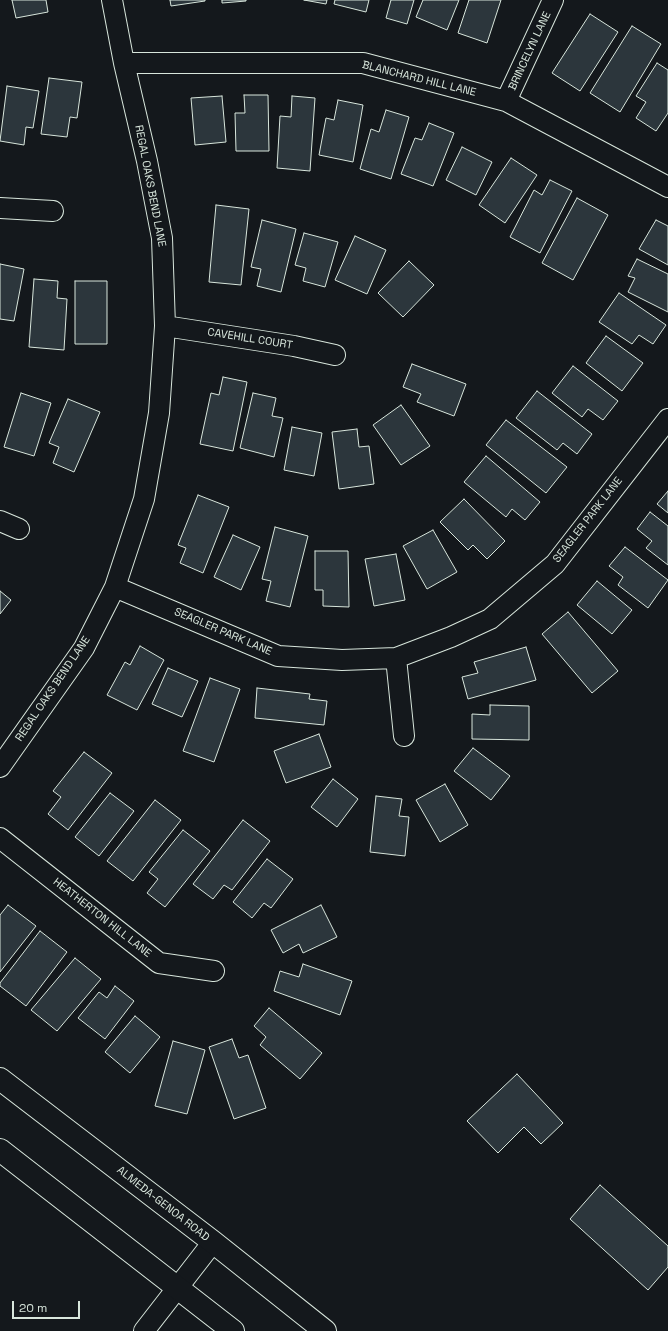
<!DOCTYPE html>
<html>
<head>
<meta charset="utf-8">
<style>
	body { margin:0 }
	#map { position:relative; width:668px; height:1331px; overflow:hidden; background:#14181c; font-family:"Space Grotesk",sans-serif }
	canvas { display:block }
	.scale { position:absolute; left:12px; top:1301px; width:68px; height:18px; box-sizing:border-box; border:2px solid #d8e6dc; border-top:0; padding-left:5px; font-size:12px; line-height:14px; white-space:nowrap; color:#d8e6dc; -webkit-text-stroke:3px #14181c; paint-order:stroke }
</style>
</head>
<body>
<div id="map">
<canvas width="668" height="1331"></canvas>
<div class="scale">20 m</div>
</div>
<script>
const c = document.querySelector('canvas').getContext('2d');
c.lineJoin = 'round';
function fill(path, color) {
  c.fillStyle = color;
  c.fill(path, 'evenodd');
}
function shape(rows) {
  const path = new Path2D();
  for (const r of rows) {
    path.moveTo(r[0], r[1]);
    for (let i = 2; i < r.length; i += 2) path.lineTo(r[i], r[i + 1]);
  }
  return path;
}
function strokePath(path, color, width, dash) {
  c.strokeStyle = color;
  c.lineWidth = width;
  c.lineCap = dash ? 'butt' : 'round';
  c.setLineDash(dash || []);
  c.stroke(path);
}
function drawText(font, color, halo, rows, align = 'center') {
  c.font = font + ' "Space Grotesk",sans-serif';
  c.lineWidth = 3;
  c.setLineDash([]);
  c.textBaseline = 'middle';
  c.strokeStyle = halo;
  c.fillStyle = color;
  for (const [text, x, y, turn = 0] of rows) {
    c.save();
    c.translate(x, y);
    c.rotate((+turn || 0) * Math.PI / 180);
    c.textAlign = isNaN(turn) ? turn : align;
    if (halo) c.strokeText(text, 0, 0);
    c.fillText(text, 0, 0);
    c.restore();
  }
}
const building = shape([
	[12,0,46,0,48,12,16,18,12,0],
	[170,0,205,0,205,1,171,6,170,0],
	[222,0,246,0,246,1,222,3,222,0],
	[304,0,327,0,326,4,304,0],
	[335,0,369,0,366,12,334,4,335,0],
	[391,0,414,0,407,24,386,18,391,0],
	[423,0,459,0,447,30,416,17,423,0],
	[469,0,501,0,487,43,458,33,469,0],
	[590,14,618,32,580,91,552,73,590,14],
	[632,26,661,44,620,112,590,93,632,26],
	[657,63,668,70,668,113,656,131,636,118,646,102,636,96,657,63],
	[49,78,82,82,77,118,70,117,67,137,41,134,49,78],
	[7,86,39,91,33,128,26,127,24,145,0,141,7,86],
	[244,95,268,95,269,151,236,151,235,113,245,113,244,95],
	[222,96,226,142,195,145,191,98,222,96],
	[292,96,315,98,310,171,277,168,280,116,291,117,292,96],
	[338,100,363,105,353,162,319,155,326,118,334,120,338,100],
	[386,110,409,117,391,179,360,169,371,129,379,132,386,110],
	[429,123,454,133,433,186,401,174,415,138,422,140,429,123],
	[462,147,492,162,476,195,446,180,462,147],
	[511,158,537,175,505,223,479,205,511,158],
	[550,180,572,191,540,253,510,237,534,190,542,195,550,180],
	[577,198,608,215,573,280,542,263,577,198],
	[216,205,249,209,241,285,209,282,216,205],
	[262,220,296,229,281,292,257,286,261,269,251,267,262,220],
	[656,220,668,226,668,265,639,249,656,220],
	[304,233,338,242,325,287,303,281,306,268,295,265,304,233],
	[355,236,386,250,367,294,335,280,355,236],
	[637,259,668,274,668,312,628,292,635,278,628,276,637,259],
	[409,261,434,285,403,317,378,293,409,261],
	[0,264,24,269,14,321,0,319,0,264],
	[34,279,58,281,57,298,67,299,64,350,29,347,34,279],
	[75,281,107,281,107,344,75,344,75,281],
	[619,293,666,325,653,344,639,335,632,344,599,322,619,293],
	[606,336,643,363,622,391,586,363,606,336],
	[412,364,466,384,454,416,417,402,421,394,403,387,412,364],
	[573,366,618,401,603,420,588,409,582,417,552,393,573,366],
	[223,377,247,382,233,451,200,444,211,393,219,395,223,377],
	[537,391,592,434,577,454,563,443,557,450,516,418,537,391],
	[21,393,51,403,34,456,4,447,21,393],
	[253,393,276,398,272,416,283,418,274,457,240,448,253,393],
	[68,399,100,412,74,472,53,463,59,447,49,443,68,399],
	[401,405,430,446,401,465,373,425,401,405],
	[506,420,567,467,546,493,486,445,506,420],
	[292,427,322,433,314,476,284,470,292,427],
	[357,429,359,447,369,446,374,484,339,489,332,432,357,429],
	[486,456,540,502,525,520,512,509,506,517,464,482,486,456],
	[668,491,668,513,657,504,668,491],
	[198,495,229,507,203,573,180,563,186,548,178,545,198,495],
	[464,499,505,541,487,559,473,545,468,550,440,522,464,499],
	[650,512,668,526,668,565,646,548,652,541,637,529,650,512],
	[275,527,308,536,290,607,266,601,271,581,262,579,275,527],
	[433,530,457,572,427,589,403,546,433,530],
	[233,535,260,547,241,590,214,577,233,535],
	[625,547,668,580,648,608,618,585,623,577,609,566,625,547],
	[315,551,348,551,349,607,323,606,323,590,315,590,315,551],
	[396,554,405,600,374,606,365,559,396,554],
	[597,581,632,610,612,634,577,605,597,581],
	[0,591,11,600,0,614,0,591],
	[568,612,618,671,592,693,542,634,568,612],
	[140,646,164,660,137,710,107,695,125,662,130,665,140,646],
	[526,647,536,680,468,699,462,677,478,673,474,662,526,647],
	[168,668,198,681,182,717,152,704,168,668],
	[210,678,240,689,214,762,183,751,210,678],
	[257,688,310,694,309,699,327,701,324,725,255,718,257,688],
	[490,705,529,706,529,740,472,739,472,714,490,715,490,705],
	[319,734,331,767,286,783,274,751,319,734],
	[473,748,510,776,491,800,454,771,473,748],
	[84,752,112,773,68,830,48,814,61,797,53,791,84,752],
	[333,779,358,799,337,827,311,807,333,779],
	[445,784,468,825,440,842,416,800,445,784],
	[110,793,134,811,99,856,75,837,110,793],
	[376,796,402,799,399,816,409,817,405,856,370,852,376,796],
	[155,800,181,820,133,881,107,861,155,800],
	[243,820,270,841,232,890,224,885,213,899,193,884,243,820],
	[183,830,210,851,165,907,147,893,158,879,149,872,183,830],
	[267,859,293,879,271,908,264,903,252,918,233,902,267,859],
	[8,905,36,926,0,972,0,915,8,905],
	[321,905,337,937,303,953,299,944,283,953,271,930,321,905],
	[40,931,67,952,26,1006,0,986,0,983,40,931],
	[75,958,101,979,57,1031,31,1010,75,958],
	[303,964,352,981,340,1015,274,991,280,971,299,977,303,964],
	[115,986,134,1001,105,1039,78,1018,99,992,107,998,115,986],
	[269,1008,322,1053,300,1079,260,1045,266,1037,254,1026,269,1008],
	[135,1016,160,1037,130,1073,105,1052,135,1016],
	[232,1039,239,1058,248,1055,266,1108,234,1119,209,1047,232,1039],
	[173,1041,205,1050,187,1114,155,1106,173,1041],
	[517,1074,563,1123,541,1144,524,1127,498,1153,467,1121,517,1074],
	[600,1185,668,1246,668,1267,648,1290,570,1219,600,1185]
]);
fill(building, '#2c363c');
strokePath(building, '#d8e6dc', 1);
const street = shape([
	[124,63,363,63,506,101,668,187],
	[506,101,553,0],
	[0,208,53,211],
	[165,326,294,346,335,355],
	[0,521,19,529],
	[115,587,278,656,342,660,396,658,451,637,490,619,555,564,668,419],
	[396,658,404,736],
	[0,767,84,648,115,587,144,499,159,413,165,326,162,238,147,161,124,63,112,0],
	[0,838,159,963,214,971],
	[144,1331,213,1242]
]);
const secondary = shape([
	[0,1079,213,1242,325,1331],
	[0,1150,233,1331]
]);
strokePath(street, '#d8e6dc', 22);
strokePath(secondary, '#d8e6dc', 24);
strokePath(street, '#14181c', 20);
strokePath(secondary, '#14181c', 22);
drawText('11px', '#d8e6dc', '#14181c', [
	["BRINCELYN LANE",530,51,-65],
	["BLANCHARD HILL LANE",419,79,14],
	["REGAL OAKS BEND LANE",150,186,79],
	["CAVEHILL COURT",250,339,9],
	["SEAGLER PARK LANE",588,520,-52],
	["SEAGLER PARK LANE",223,632,23],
	["REGAL OAKS BEND LANE",53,689,-56],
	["HEATHERTON HILL LANE",102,918,38],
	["ALMEDA-GENOA ROAD",163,1204,38]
]);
</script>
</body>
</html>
